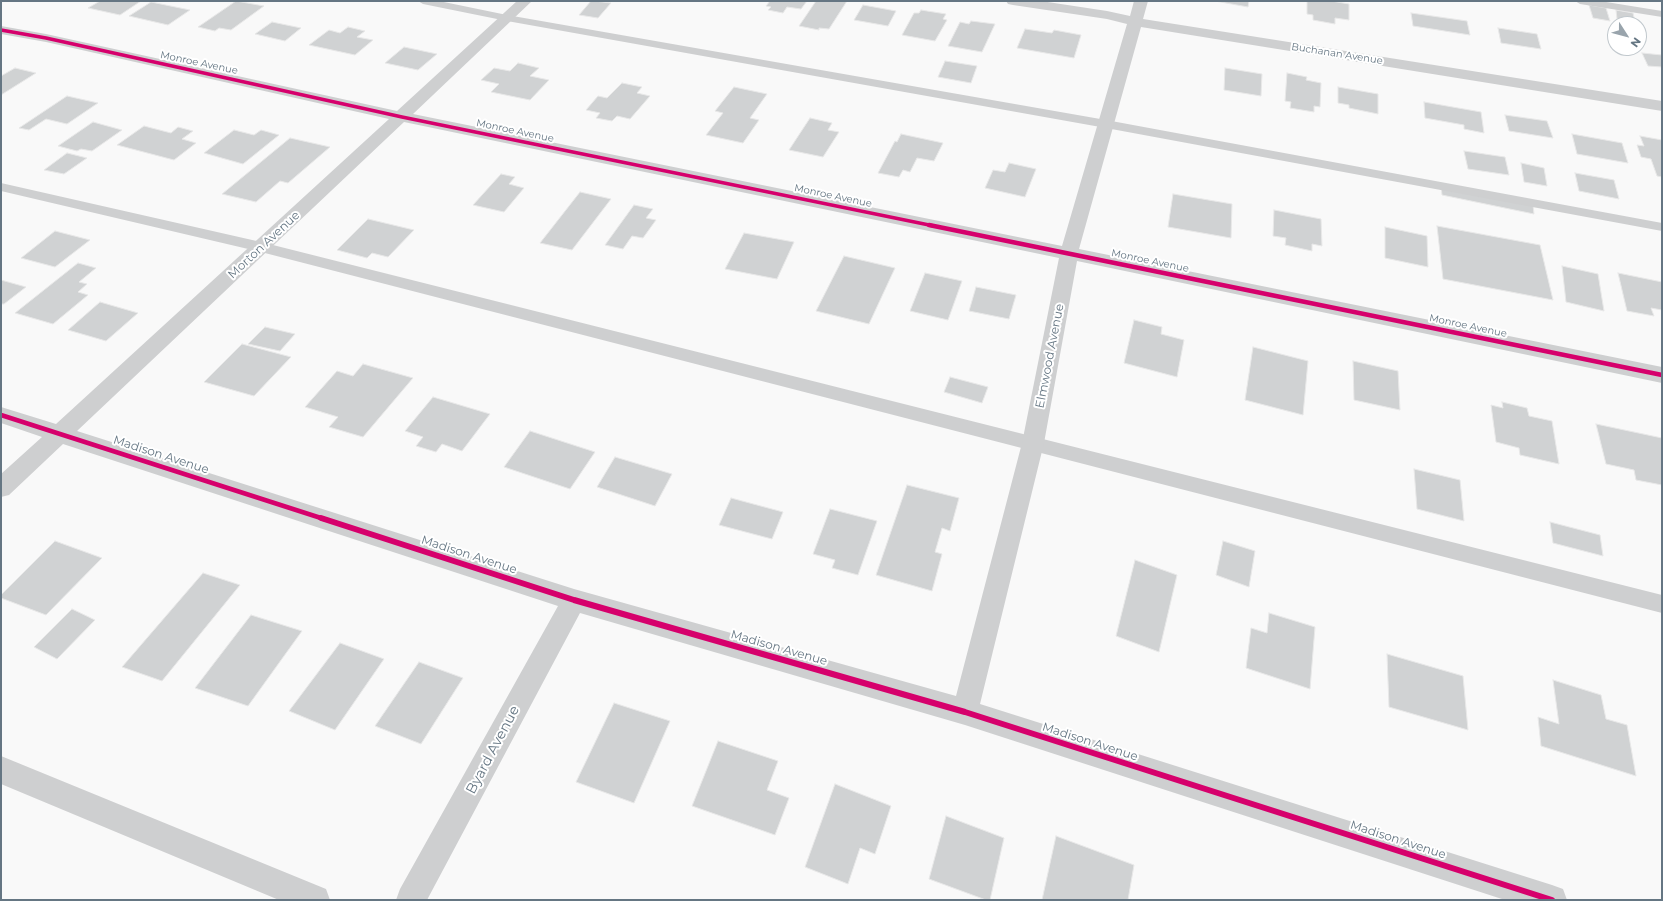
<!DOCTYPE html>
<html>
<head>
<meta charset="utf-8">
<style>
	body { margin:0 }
	#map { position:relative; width:1663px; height:901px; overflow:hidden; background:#f9f9f9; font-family:Montserrat,sans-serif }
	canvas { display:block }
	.frame { position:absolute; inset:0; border:2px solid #657683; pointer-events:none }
	.north { position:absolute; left:1607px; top:16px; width:40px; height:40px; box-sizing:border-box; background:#fff; border:1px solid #c1c8cd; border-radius:50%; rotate:126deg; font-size:11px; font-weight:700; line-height:16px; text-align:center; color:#657683 }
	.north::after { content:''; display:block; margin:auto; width:14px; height:18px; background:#99a4ac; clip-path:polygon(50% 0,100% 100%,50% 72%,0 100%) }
</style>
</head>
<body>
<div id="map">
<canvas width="1663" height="901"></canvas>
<div class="frame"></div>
<div class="north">N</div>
</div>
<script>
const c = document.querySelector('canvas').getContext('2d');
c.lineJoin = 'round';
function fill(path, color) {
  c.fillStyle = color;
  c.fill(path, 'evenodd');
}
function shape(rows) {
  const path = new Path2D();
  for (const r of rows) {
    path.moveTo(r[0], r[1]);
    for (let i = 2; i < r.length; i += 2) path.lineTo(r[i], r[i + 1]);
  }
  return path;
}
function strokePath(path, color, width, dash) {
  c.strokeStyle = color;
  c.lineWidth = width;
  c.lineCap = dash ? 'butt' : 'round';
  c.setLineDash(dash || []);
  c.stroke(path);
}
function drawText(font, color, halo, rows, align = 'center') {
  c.font = font + ' Montserrat,sans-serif';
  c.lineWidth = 4;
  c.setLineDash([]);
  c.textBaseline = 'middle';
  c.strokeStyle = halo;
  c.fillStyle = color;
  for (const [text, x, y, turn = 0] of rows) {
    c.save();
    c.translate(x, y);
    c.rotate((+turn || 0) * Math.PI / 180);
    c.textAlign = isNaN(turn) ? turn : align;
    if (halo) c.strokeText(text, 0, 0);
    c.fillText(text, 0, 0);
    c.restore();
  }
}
const building = shape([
	[100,1,141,1,120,15,88,8,100,1],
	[236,1,264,6,231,30,219,28,215,31,198,27,236,1],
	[591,1,594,1,611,3,598,18,579,15,591,1],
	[770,1,807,1,801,9,787,7,783,13,768,10,771,7,766,6,770,1],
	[816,1,847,1,829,29,819,28,819,30,799,26,816,1],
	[1215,1,1249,1,1248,7,1215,1],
	[1307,1,1331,1,1349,4,1349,20,1335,18,1335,24,1313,20,1313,15,1307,14,1307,1],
	[151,2,190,10,168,25,129,16,151,2],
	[863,5,896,11,888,26,854,20,863,5],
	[1589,5,1606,8,1610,21,1593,18,1589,5],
	[921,10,946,14,943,19,947,20,935,41,902,35,914,13,919,13,921,10],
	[1616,10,1633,13,1635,22,1617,19,1616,10],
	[1411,13,1467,21,1470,35,1413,26,1411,13],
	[971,21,995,24,982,52,948,46,960,22,969,24,971,21],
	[272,22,301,28,285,41,255,34,272,22],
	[348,27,365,31,357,37,373,40,355,55,309,45,329,30,340,33,348,27],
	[1498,28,1537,34,1541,49,1501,43,1498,28],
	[1025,29,1052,33,1054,30,1081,35,1074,58,1017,48,1025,29],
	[404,47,437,54,418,70,385,63,404,47],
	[1642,53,1662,55,1662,67,1648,66,1642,53],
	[945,61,977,66,971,83,938,77,945,61],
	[518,63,539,68,530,76,549,80,530,100,491,92,499,84,481,80,494,68,510,71,518,63],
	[15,68,36,73,1,95,1,76,15,68],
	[1225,68,1262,74,1261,96,1224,90,1225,68],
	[1287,73,1307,77,1306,80,1321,83,1320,107,1314,106,1314,112,1290,108,1291,102,1285,101,1287,73],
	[622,83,642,87,637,93,650,96,630,119,617,116,612,121,596,118,600,113,586,110,598,96,607,98,622,83],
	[734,87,767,94,750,118,759,120,743,143,706,135,723,113,715,111,734,87],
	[1338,87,1378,94,1378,114,1349,108,1349,105,1338,103,1338,87],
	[67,96,98,103,67,124,46,119,29,130,19,128,67,96],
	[1424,102,1481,112,1484,133,1464,129,1464,125,1425,118,1424,102],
	[1505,115,1547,121,1553,138,1509,131,1505,115],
	[810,118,832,123,828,130,839,132,823,157,789,150,810,118],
	[93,122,122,130,92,151,81,149,77,151,58,146,93,122],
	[144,126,171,133,178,127,193,131,182,139,196,143,174,160,117,145,144,126],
	[234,130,254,135,261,130,279,135,243,164,204,153,234,130],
	[901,134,943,143,934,161,917,158,910,172,903,170,899,177,878,173,895,141,897,142,901,134],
	[1572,134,1622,143,1628,163,1577,154,1572,134],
	[1640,136,1662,140,1662,177,1657,176,1651,159,1641,157,1637,145,1644,146,1640,136],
	[290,138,330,147,288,183,280,181,256,202,222,194,290,138],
	[1464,151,1505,157,1509,175,1468,169,1464,151],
	[67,153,87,158,64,174,44,170,67,153],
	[1009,163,1036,169,1025,197,985,188,993,170,1005,172,1009,163],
	[1521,163,1544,168,1547,186,1524,182,1521,163],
	[1575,173,1614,180,1619,199,1579,191,1575,173],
	[501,174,515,177,509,184,524,188,504,212,473,205,501,174],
	[1441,186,1533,205,1534,214,1442,195,1441,186],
	[580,192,611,199,572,250,540,243,580,192],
	[1173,194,1232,204,1231,238,1168,227,1173,194],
	[634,205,653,209,646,218,656,220,643,238,632,236,623,249,605,245,634,205],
	[1274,210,1321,219,1322,246,1312,244,1312,251,1285,245,1286,238,1273,236,1274,210],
	[368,219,414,230,388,257,372,253,367,258,337,250,368,219],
	[1437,226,1540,245,1553,300,1443,279,1437,226],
	[1385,227,1427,236,1428,267,1385,258,1385,227],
	[55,231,90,240,55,267,21,258,55,231],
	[744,233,794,242,777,279,725,269,744,233],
	[844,256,895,268,869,324,816,311,844,256],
	[78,263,96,268,79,282,87,284,78,292,88,295,53,324,15,313,78,263],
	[1562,266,1598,274,1604,311,1566,302,1562,266],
	[925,273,962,281,948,320,910,311,925,273],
	[1618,273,1662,282,1662,310,1651,308,1654,316,1627,311,1618,273],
	[1,280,26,287,4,304,1,304,1,280],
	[976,287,1016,295,1009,319,969,311,976,287],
	[100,302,138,313,106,341,68,330,100,302],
	[1134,320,1162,327,1161,334,1184,340,1177,377,1124,363,1134,320],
	[265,327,295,334,280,351,248,344,265,327],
	[242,344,291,357,254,396,204,382,242,344],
	[1253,347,1308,361,1303,415,1245,400,1253,347],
	[1353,361,1398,371,1400,410,1354,400,1353,361],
	[363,364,413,378,363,437,329,427,338,417,305,407,337,371,353,376,363,364],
	[950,377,988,387,982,403,944,392,950,377],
	[433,397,490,414,462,451,442,444,436,452,416,446,423,437,405,431,433,397],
	[1502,402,1527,408,1529,416,1552,421,1559,464,1520,455,1519,448,1496,442,1491,405,1503,408,1502,402],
	[1596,424,1662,438,1662,485,1636,480,1634,470,1606,464,1596,424],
	[530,431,595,452,570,489,504,467,530,431],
	[615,457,672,474,655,506,597,487,615,457],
	[1414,469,1460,480,1464,521,1417,509,1414,469],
	[907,485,959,498,950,531,942,528,935,552,942,554,932,591,876,575,907,485],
	[731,498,783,512,772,539,719,525,731,498],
	[830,509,877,521,858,575,832,568,835,560,813,554,830,509],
	[1550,522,1600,535,1603,556,1553,543,1550,522],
	[55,541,102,558,46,615,1,598,1,595,55,541],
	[1223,541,1255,551,1249,587,1216,575,1223,541],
	[1135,560,1177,575,1159,652,1116,636,1135,560],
	[203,573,240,585,162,681,122,667,203,573],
	[72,609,95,620,57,659,34,647,72,609],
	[1269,613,1315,627,1310,689,1246,668,1251,628,1267,633,1269,613],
	[251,615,302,631,248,706,195,688,251,615],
	[340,643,384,659,335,730,289,711,340,643],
	[1387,654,1463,676,1468,730,1389,707,1387,654],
	[419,662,463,678,421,744,375,726,419,662],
	[1553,680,1601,695,1606,719,1627,725,1636,776,1541,746,1538,717,1559,724,1553,680],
	[614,703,670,721,634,803,576,782,614,703],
	[718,741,778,761,767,790,789,798,775,835,692,806,718,741],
	[835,784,891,806,875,854,860,848,848,884,805,867,835,784],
	[946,816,1004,838,990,900,986,900,929,879,946,816],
	[1056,836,1134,865,1128,900,1042,900,1056,836]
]);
fill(building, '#d0d2d3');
strokePath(building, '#e8e8e8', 1);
fill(shape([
	[418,1,439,1,507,15,1106,120,1662,223,1662,231,1106,128,507,21,423,4,418,1],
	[1575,1,1600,1,1662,11,1662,17,1580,4,1575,1],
	[1,183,261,242,1662,595,1662,613,261,252,1,191,1,183]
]), '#cecfd0');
fill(shape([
	[517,1,532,1,413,114,1062,246,1127,24,1107,19,1013,5,1008,4,1006,1,1041,1,1107,11,1130,16,1134,1,1148,1,1143,19,1662,101,1662,111,1141,27,1079,249,1662,367,1662,383,1077,261,1044,443,980,704,1552,885,1563,889,1567,900,1505,900,965,725,580,613,427,900,396,900,400,889,558,606,63,444,9,495,1,497,1,474,42,437,1,423,1,407,56,424,389,119,46,42,1,34,1,26,46,34,397,111,517,1],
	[404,122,1059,258,1022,443,956,696,574,589,77,431,404,122],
	[1,756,326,889,330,900,279,900,1,784,1,756]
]), '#cecfd0');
strokePath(shape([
	[1,30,46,38,402,117,934,226]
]), '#d6006c', 3.5);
strokePath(shape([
	[929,225,1662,375],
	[1,415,324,519]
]), '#d6006c', 4.5);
strokePath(shape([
	[321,518,574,600,965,712,1552,900]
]), '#d6006c', 6);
drawText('10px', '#657683', '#fff', [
	["Buchanan Avenue",1337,54,9],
	["Monroe Avenue",199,63,12],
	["Monroe Avenue",515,131,12],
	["Monroe Avenue",833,196,12],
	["Monroe Avenue",1150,261,12],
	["Monroe Avenue",1468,326,12]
]);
drawText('12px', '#657683', '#fff', [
	["Morton Avenue",264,245,-43],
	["Elmwood Avenue",1050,356,-79],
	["Madison Avenue",161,455,18],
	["Madison Avenue",469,555,18],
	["Madison Avenue",779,648,16],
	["Madison Avenue",1090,742,18],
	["Madison Avenue",1398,840,18]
]);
drawText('14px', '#657683', '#fff', [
	["Byard Avenue",493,750,-62]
]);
</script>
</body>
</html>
